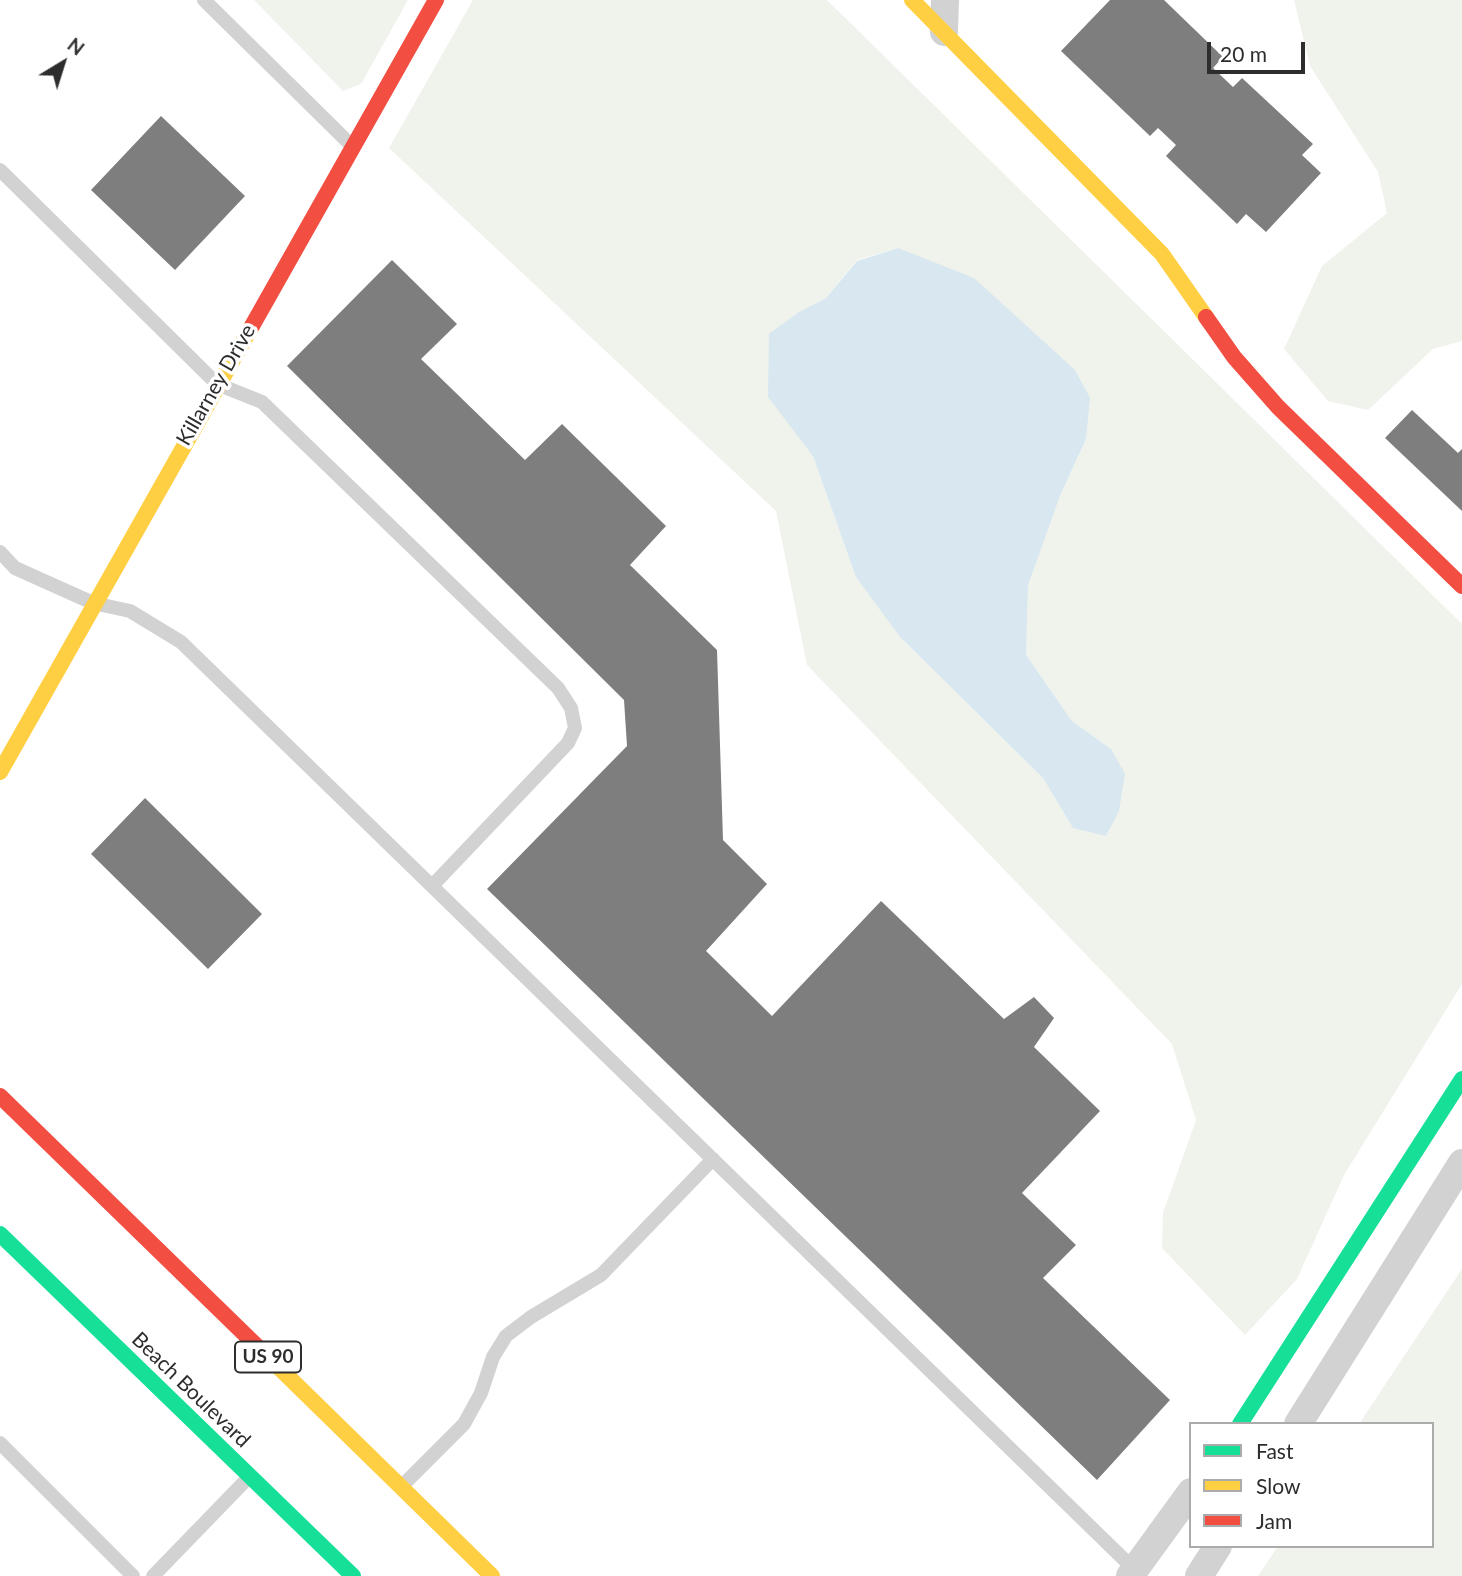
<!DOCTYPE html>
<html>
<head>
<meta charset="utf-8">
<style>
	body { margin:0 }
	#map { position:relative; width:1462px; height:1576px; overflow:hidden; background:#fff; font-family:Lato,sans-serif }
	canvas { display:block }
	.legend { position:absolute; left:1189px; top:1422px; width:245px; height:126px; box-sizing:border-box; background:#fff; border:2px solid #ababab; margin:0; padding:9px 12px; list-style:none; font-size:21px; color:#2d2d2d }
	.legend li { display:flex; align-items:center; gap:14px; height:35px }
	.legend b { width:35px; border:2px solid #ababab }
	.north { position:absolute; left:28px; top:28px; width:70px; height:70px; -webkit-text-stroke:5px #fff; paint-order:stroke; rotate:38deg; font-size:19px; font-weight:700; line-height:28px; text-align:center; color:#2d2d2d }
	.north::after { content:''; display:block; margin:auto; width:24px; height:32px; background:#2d2d2d; clip-path:polygon(50% 0,100% 100%,50% 72%,0 100%) }
	.scale { position:absolute; left:1207px; top:42px; width:98px; height:32px; box-sizing:border-box; border:4px solid #2d2d2d; border-top:0; padding-left:9px; font-size:21px; line-height:24px; white-space:nowrap; color:#2d2d2d; -webkit-text-stroke:5px #fff; paint-order:stroke }
</style>
</head>
<body>
<div id="map">
<canvas width="1462" height="1576"></canvas>
<ul class="legend">
<li><b style="height:9px;background:#16e098"></b>Fast</li>
<li><b style="height:9px;background:#ffcf43"></b>Slow</li>
<li><b style="height:9px;background:#f24e42"></b>Jam</li>
</ul>
<div class="north">N</div>
<div class="scale">20 m</div>
</div>
<script>
const c = document.querySelector('canvas').getContext('2d');
c.lineJoin = 'round';
function fill(path, color) {
  c.fillStyle = color;
  c.fill(path, 'evenodd');
}
function shape(rows) {
  const path = new Path2D();
  for (const r of rows) {
    path.moveTo(r[0], r[1]);
    for (let i = 2; i < r.length; i += 2) path.lineTo(r[i], r[i + 1]);
  }
  return path;
}
function strokePath(path, color, width, dash) {
  c.strokeStyle = color;
  c.lineWidth = width;
  c.lineCap = dash ? 'butt' : 'round';
  c.setLineDash(dash || []);
  c.stroke(path);
}
function drawText(font, color, halo, rows, align = 'center') {
  c.font = font + ' Lato,sans-serif';
  c.lineWidth = 7;
  c.setLineDash([]);
  c.textBaseline = 'middle';
  c.strokeStyle = halo;
  c.fillStyle = color;
  for (const [text, x, y, turn = 0] of rows) {
    c.save();
    c.translate(x, y);
    c.rotate((+turn || 0) * Math.PI / 180);
    c.textAlign = isNaN(turn) ? turn : align;
    if (halo) c.strokeText(text, 0, 0);
    c.fillText(text, 0, 0);
    c.restore();
  }
}
fill(shape([
	[254,0,408,0,361,84,343,91],
	[473,0,827,0,1462,624,1462,984,1344,1175,1297,1279,1245,1335,1162,1248,1163,1213,1196,1120,1172,1044,807,665,776,511,389,148],
	[898,248,1086,439,1060,496,1027,585,1026,655,1072,721,1111,749,1073,828,1043,778,900,637,856,576,813,456,799,312,826,298,857,260],
	[1294,0,1462,0,1462,341,1433,349,1368,410,1328,401,1284,349,1322,266,1387,213,1378,172,1310,66],
	[1462,1269,1462,1576,1258,1576,1278,1546,1432,1546,1432,1424,1359,1424]
]), '#f0f3ec');
fill(shape([
	[898,248,974,278,1075,370,1090,398,1086,439,1060,496,1028,585,1026,655,1072,721,1111,749,1125,774,1119,811,1106,836,1073,828,1043,778,900,637,856,577,813,456,768,397,769,334,799,312,826,298,857,261]
]), '#d8e7f0');
fill(shape([
	[1110,0,1164,0,1223,57,1213,68,1233,87,1242,78,1313,144,1302,155,1321,173,1266,232,1246,214,1237,224,1166,156,1176,145,1158,128,1150,136,1061,51],
	[161,116,245,196,175,270,91,190],
	[392,260,457,324,421,359,525,460,562,424,666,526,630,565,717,650,723,840,767,884,706,951,772,1016,881,901,1004,1019,1034,997,1054,1018,1034,1047,1100,1111,1022,1193,1076,1245,1043,1278,1170,1400,1097,1480,487,889,627,746,624,700,287,366],
	[1412,410,1458,453,1462,449,1462,511,1385,438],
	[145,798,262,914,208,969,91,854]
]), '#7e7e7e');
strokePath(shape([
	[204,0,352,146],
	[0,170,217,384,262,402,558,688,571,708,575,728,568,743,432,886],
	[0,552,15,568,93,603,130,611,181,642,1137,1572],
	[0,1443,133,1576],
	[402,1486,464,1424,481,1393,493,1357,506,1336,531,1317,601,1275,713,1159],
	[153,1576,249,1477]
]), '#d2d2d2', 14);
strokePath(shape([
	[944,32,945,0],
	[1298,1424,1462,1163],
	[1130,1576,1191,1492],
	[1199,1576,1218,1546]
]), '#d2d2d2', 28);
strokePath(shape([
	[0,1234,353,1576],
	[1240,1424,1462,1079]
]), '#16e098', 16);
strokePath(shape([
	[912,0,1162,254,1206,317],
	[0,772,252,326],
	[264,1353,492,1576]
]), '#ffcf43', 16);
strokePath(shape([
	[1206,317,1234,357,1278,407,1462,586],
	[252,326,436,0],
	[0,1096,264,1353]
]), '#f24e42', 16);
for (const [x, y, w] of [
	[268,1357,66]
]) {
  const box = new Path2D();
  box.roundRect(x - w / 2, y - 15.5, w, 31, 5);
  c.fillStyle = '#fff';
  c.fill(box);
  strokePath(box, '#2d2d2d', 2);
}
drawText('bold 19px', '#2d2d2d', null, [
	["US 90",268,1357]
]);
drawText('21px', '#2d2d2d', '#fff', [
	["Killarney Drive",216,385,-60],
	["Beach Boulevard",191,1390,44]
]);
</script>
</body>
</html>
